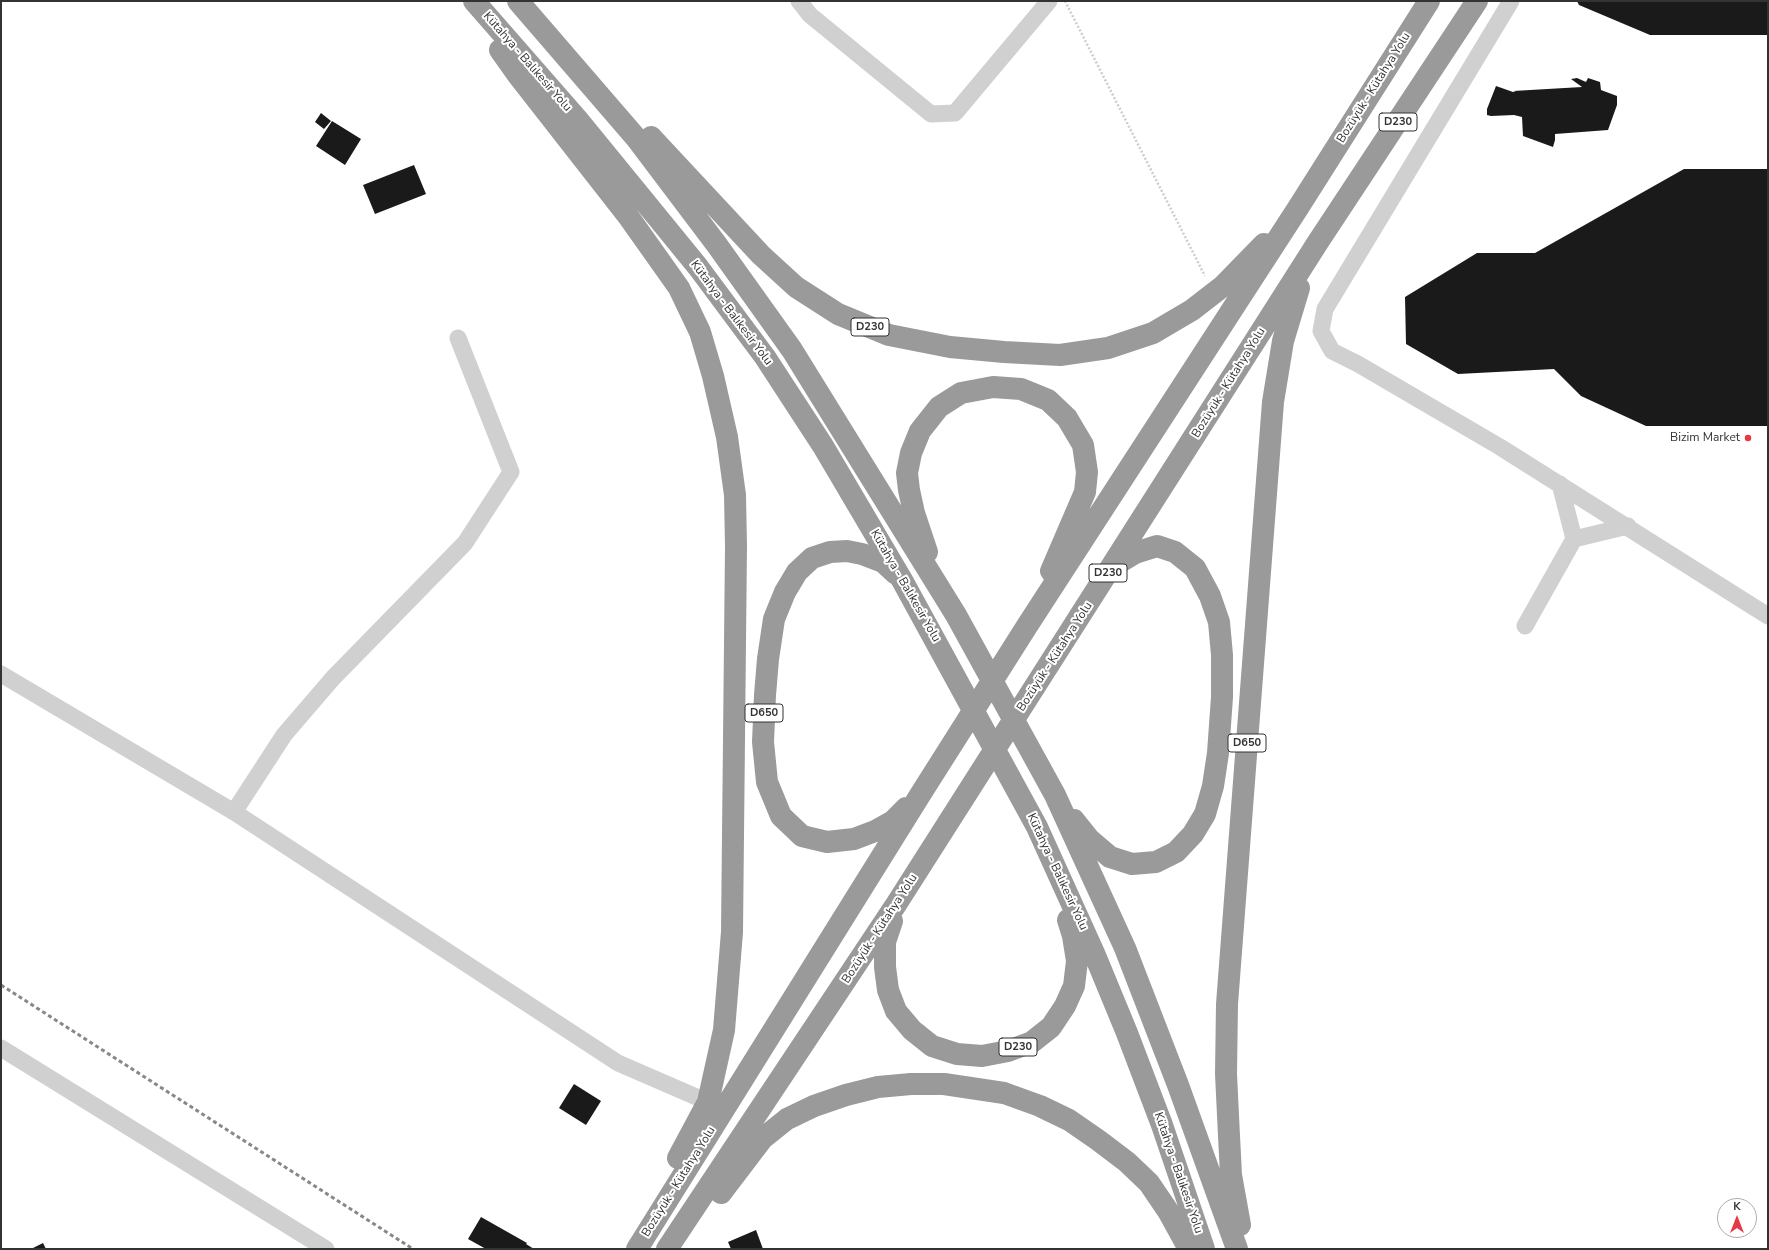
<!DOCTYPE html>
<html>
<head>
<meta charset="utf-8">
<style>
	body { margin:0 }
	#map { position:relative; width:1769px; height:1250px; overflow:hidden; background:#fff; font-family:"Nunito Sans",sans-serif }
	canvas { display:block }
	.frame { position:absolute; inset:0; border:2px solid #333; pointer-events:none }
	.north { position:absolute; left:1717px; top:1198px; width:40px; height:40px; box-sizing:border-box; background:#fff; border:1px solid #adadad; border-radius:50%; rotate:0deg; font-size:11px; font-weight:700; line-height:16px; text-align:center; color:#333 }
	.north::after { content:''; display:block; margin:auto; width:14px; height:18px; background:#e63946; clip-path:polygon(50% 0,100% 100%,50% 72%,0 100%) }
</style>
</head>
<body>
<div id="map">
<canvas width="1769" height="1250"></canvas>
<div class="frame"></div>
<div class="north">K</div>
</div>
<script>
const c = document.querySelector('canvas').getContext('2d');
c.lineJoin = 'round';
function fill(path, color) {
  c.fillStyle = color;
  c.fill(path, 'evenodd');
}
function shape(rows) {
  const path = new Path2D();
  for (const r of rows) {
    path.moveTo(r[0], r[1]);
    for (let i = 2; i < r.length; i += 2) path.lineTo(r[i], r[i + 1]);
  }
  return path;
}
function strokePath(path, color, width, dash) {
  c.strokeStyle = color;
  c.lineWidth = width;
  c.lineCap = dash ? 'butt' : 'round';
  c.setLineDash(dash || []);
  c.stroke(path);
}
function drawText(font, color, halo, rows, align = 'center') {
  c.font = font + ' "Nunito Sans",sans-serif';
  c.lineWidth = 4;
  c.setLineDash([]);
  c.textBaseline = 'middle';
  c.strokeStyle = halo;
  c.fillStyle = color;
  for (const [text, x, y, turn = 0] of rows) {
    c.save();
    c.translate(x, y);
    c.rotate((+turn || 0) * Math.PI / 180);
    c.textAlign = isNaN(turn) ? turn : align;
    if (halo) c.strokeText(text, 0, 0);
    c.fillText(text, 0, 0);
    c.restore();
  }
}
fill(shape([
	[1577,1,1768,1,1768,35,1650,35,1579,5],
	[1577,78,1586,82,1588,78,1600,82,1601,90,1617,96,1617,105,1608,130,1555,134,1555,140,1553,147,1523,136,1522,117,1514,115,1491,116,1487,115,1487,109,1496,86,1513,92,1516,92,1513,91,1582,87,1571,79],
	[321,113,331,121,324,129,315,122],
	[332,121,361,139,345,165,316,146],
	[414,165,426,194,375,214,363,185],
	[1684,169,1768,169,1768,426,1646,426,1581,396,1554,369,1458,374,1406,344,1405,297,1477,253,1535,253],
	[574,1084,601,1101,586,1125,559,1108],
	[481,1217,527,1243,526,1244,534,1249,486,1249,468,1239],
	[756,1230,763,1249,731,1249,728,1242],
	[43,1243,46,1249,31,1249]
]), '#1a1a1a');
strokePath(shape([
	[1065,1,1205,276]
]), '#cdcdcd', 2.5, [2, 2]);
strokePath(shape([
	[799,1,810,15,931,114,955,113,1049,1],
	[1511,1,1325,309,1321,331,1332,351,1358,364,1500,447,1768,616],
	[1574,539,1628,526],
	[1525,626,1574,539,1560,484],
	[1,674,234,812,618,1063,708,1102],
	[234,812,284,735,333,678,465,543,511,472,458,338],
	[1,1048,326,1249]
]), '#d0d0d0', 17);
strokePath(shape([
	[474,1,578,120,698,267,765,357,823,446,902,580,1037,827,1094,953,1127,1033,1162,1125,1204,1249],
	[518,1,637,139,717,245,792,350,956,615,1055,795,1125,948,1178,1085,1237,1249],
	[500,50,517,74,628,216,679,288,700,332,713,376,727,437,735,495,736,546,732,932,724,1030,708,1102,678,1158],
	[651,137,761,255,796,287,838,314,889,335,950,347,1004,352,1060,355,1108,348,1153,333,1192,310,1223,286,1264,244],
	[927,552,914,513,909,490,907,473,911,453,920,431,939,407,961,393,993,387,1021,389,1048,400,1067,418,1083,445,1087,472,1085,492,1051,571],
	[896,574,883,562,862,554,847,551,830,552,812,558,797,572,785,592,774,619,768,659,765,695,763,742,767,782,781,816,802,836,827,842,854,839,875,831,893,821,906,808],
	[1074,820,1090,840,1110,857,1132,864,1156,862,1176,852,1193,834,1205,814,1213,786,1218,753,1222,697,1222,655,1219,622,1210,596,1195,568,1175,552,1157,546,1135,553,1115,565],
	[892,921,885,942,885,967,888,990,896,1011,912,1030,932,1046,957,1054,982,1056,1008,1051,1032,1042,1051,1027,1065,1006,1074,986,1077,961,1073,936,1068,920],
	[721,1193,762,1139,787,1119,814,1106,846,1095,878,1087,911,1084,944,1084,1004,1093,1040,1106,1069,1120,1098,1140,1127,1162,1149,1183,1168,1211,1189,1249],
	[1240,1225,1231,1175,1229,1136,1226,1074,1227,1004,1273,402,1283,341,1299,288],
	[637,1249,920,795,1027,626,1298,208,1429,1],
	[667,1249,897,903,1318,242,1477,1]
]), '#9a9a9a', 22);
strokePath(shape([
	[1,985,413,1249]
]), '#888', 3, [4, 3]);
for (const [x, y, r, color] of [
	[1748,438,4,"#e63946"]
]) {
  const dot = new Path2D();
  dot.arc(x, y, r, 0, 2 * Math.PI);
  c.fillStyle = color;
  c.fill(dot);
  strokePath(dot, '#fff', 1.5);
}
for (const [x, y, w] of [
	[1398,122,38],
	[870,327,38],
	[1108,573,38],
	[764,713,38],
	[1247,743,38],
	[1018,1047,38]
]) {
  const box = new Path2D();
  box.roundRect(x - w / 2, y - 9, w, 18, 3);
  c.fillStyle = '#fff';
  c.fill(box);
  strokePath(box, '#333', 1);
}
drawText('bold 11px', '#333', null, [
	["D230",1398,122],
	["D230",870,327],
	["D230",1108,573],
	["D650",764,713],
	["D650",1247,743],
	["D230",1018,1047]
]);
drawText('12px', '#333', '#fff', [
	["Kütahya - Balıkesir Yolu",527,62,49],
	["Bozüyük - Kütahya Yolu",1374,88,-58],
	["Kütahya - Balıkesir Yolu",731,313,53],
	["Bozüyük - Kütahya Yolu",1229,383,-58],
	["Kütahya - Balıkesir Yolu",905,586,60],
	["Bozüyük - Kütahya Yolu",1055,657,-57],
	["Kütahya - Balıkesir Yolu",1057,872,65],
	["Bozüyük - Kütahya Yolu",880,929,-57],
	["Kütahya - Balıkesir Yolu",1178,1173,71],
	["Bozüyük - Kütahya Yolu",679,1182,-58]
]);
drawText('12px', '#333', '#fff', [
	["Bizim Market",1740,438]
], 'right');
</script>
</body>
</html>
